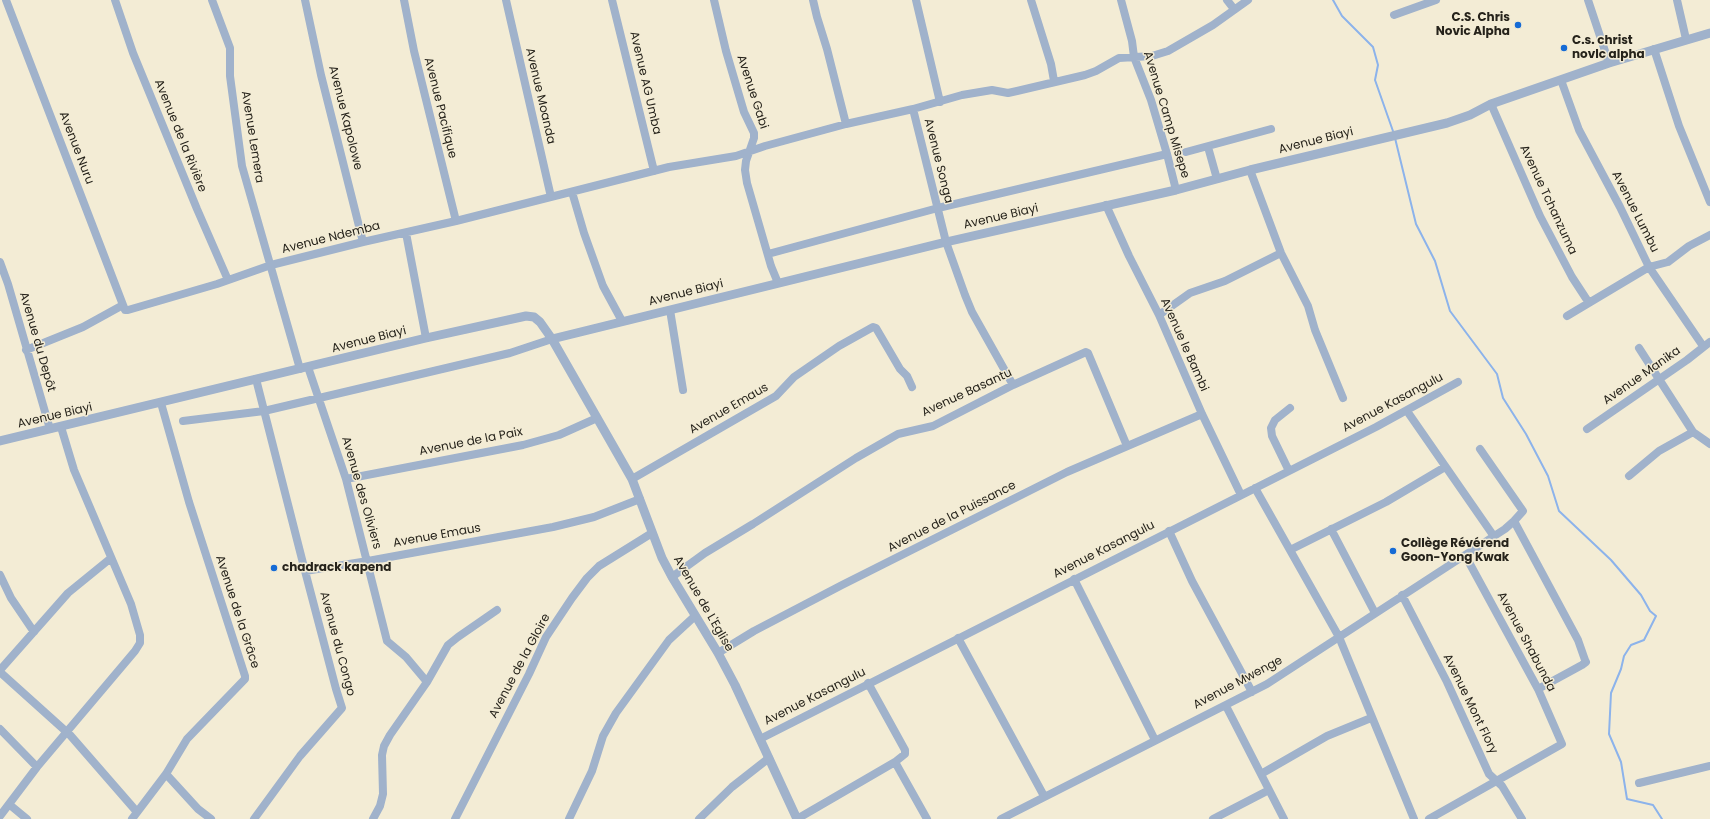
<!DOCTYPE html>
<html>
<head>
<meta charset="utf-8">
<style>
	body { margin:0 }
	canvas { display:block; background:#f3ecd5 }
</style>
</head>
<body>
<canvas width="1710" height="819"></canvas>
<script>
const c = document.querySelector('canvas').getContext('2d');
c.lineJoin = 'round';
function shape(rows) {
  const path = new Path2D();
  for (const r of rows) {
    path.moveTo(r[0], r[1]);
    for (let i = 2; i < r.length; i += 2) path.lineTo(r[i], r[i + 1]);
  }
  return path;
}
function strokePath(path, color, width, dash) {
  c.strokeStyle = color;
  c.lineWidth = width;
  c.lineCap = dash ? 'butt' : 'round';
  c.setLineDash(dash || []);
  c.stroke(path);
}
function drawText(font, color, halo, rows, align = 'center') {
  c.font = font + ' Poppins,sans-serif';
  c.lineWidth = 3;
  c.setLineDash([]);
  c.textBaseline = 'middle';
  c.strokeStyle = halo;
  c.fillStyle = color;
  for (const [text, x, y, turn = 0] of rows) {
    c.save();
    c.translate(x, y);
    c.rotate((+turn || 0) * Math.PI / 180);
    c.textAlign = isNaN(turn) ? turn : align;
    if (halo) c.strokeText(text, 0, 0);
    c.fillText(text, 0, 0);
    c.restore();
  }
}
strokePath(shape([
	[1333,0,1342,16,1373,47,1378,65,1375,80,1394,134],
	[1395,138,1416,224,1435,261,1450,311,1497,374,1503,398,1526,434,1548,476,1559,511,1611,560,1641,595,1650,611,1656,616,1644,640,1631,645,1624,656,1621,669,1611,693,1609,734,1621,762,1627,799,1653,805,1662,819]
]), '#8cb3eb', 2);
strokePath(shape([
	[6,0,123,305,125,310,128,310,217,284,271,265,363,242,456,221,669,167,736,156,765,146,846,124,913,109,962,95,992,90,1008,93,1017,91,1085,75,1096,71,1119,58,1152,56,1168,51,1213,25,1248,0],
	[115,0,133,53,197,209,228,280],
	[212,0,230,48,230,76,242,166,300,369],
	[305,0,321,75,363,242],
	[404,0,414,51,456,221],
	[506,0,551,197],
	[612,0,654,171],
	[714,0,726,51,744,112,754,133,754,138,746,161,745,170,747,183,771,266,778,283],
	[813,0,817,17,827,49,846,124],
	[916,0,940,102],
	[1031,0,1051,64,1054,81],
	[1121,0,1132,41,1134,57,1151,100,1167,154,1176,190],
	[1227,0,1234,9],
	[1588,0,1609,63],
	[1677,0,1686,39],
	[1394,15,1436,0],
	[1654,49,1679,126,1710,202],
	[1561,80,1579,130,1620,207,1649,267,1703,346],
	[1491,104,1540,216,1572,277,1589,303],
	[913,109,946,242,965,295,972,312,1013,385],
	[1208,147,1217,179],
	[1186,152,1271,129],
	[1250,170,1281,253,1308,306,1315,330,1343,398],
	[572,192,584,233,603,286,622,321],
	[1106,205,1129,256,1159,315,1202,414,1241,495],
	[406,233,426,338],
	[768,254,938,208,1167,154],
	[0,262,8,284,50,429],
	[670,310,683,390],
	[1159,315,1190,293,1225,281,1281,253],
	[1567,316,1649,267,1668,262,1689,246,1710,235],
	[1639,348,1693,432,1710,444],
	[26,350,83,327,123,305],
	[308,367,346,479,387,641,406,657,427,682],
	[1407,411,1493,535],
	[183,421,264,411,510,353,552,339],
	[1587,429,1687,360,1710,342],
	[1289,471,1272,436,1271,428,1275,420,1290,408],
	[1629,476,1659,451,1693,432],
	[346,479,523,445,559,435,597,418],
	[632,479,776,396,794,377,839,346,873,327,876,328,900,369,907,376,912,387],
	[1255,488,1339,637,1414,819],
	[1514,521,1578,640,1585,660,1586,662,1582,665,1538,689],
	[1331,529,1375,613],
	[1169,531,1192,581,1252,692],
	[1290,550,1386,502,1445,467],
	[305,571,368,561,553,527,594,517,640,499],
	[0,575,11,598,34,632],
	[672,577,705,553,753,524,856,458,898,434,933,426,1013,385,1086,352,1088,353,1127,446],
	[1074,579,1155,740],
	[1402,595,1447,682,1489,774,1502,786,1522,819],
	[958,638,1044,796],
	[718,653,754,631,842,585,1067,472,1202,414],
	[0,670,68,593,111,558],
	[0,672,70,735,137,812],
	[868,683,905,750,905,754,895,762,927,819],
	[1226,706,1284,819],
	[0,729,37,767],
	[760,739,1376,427,1458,382],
	[166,774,198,809,211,819],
	[1261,774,1327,736,1371,718],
	[1639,783,1710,766],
	[10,805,27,819],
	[0,816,37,767,135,651,140,643,140,635,131,604,74,470,61,427],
	[132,819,166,774,187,739,245,679,245,676,189,502,161,403],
	[254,819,300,756,342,708,336,689,305,571,256,379],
	[373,819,380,806,383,794,382,755,384,746,390,735,427,682,448,645,458,637,497,610],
	[455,819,529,674,546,637,572,598,587,578,599,566,652,533],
	[569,819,592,771,603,736,616,713,669,640,695,616],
	[699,819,732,787,769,758],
	[797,819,895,762],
	[1001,819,1267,684,1505,529,1514,521,1523,511,1480,449],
	[1213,819,1269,790],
	[1429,819,1562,744,1538,689,1465,555]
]), '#a0b2cb', 8);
strokePath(shape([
	[552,339,946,242,1176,190,1250,170,1447,123,1470,115,1491,104,1609,63,1710,33],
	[0,441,426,338,526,316,534,317,540,322,552,339,632,479,662,558,672,577,718,653,735,685,797,819]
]), '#a0b2cb', 9);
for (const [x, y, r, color] of [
	[1518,25,4,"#156bd5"],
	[1564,48,4,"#156bd5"],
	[1393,551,4,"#156bd5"],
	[274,568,4,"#156bd5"]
]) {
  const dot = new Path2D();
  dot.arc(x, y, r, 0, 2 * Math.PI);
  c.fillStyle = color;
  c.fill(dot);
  strokePath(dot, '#f3ecd5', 1.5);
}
drawText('bold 12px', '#26231b', '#f3ecd5', [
	["C.S. Chris",1510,18,"right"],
	["Novic Alpha",1510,32,"right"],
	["C.s. christ",1572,41],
	["novlc alpha",1572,55],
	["Collège Révérend",1401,544],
	["Goon-Yong Kwak",1401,558],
	["chadrack kapend",282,568]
], 'left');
drawText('12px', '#26231b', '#f3ecd5', [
	["Avenue AG Umba",645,83,77],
	["Avenue Gabi",752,92,72],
	["Avenue Moanda",540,96,77],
	["Avenue Pacifique",440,108,76],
	["Avenue Camp Misepe",1166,115,73],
	["Avenue Kapolowe",345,118,76],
	["Avenue de la Rivière",180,136,68],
	["Avenue Lemera",252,137,81],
	["Avenue Biayi",1316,141,-14],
	["Avenue Nuru",76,148,69],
	["Avenue Songa",938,161,76],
	["Avenue Tchanzuma",1548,200,65],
	["Avenue Lumbu",1635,212,63],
	["Avenue Biayi",1001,217,-13],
	["Avenue Ndemba",331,238,-14],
	["Avenue Biayi",686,293,-14],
	["Avenue Biayi",369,340,-14],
	["Avenue du Depôt",37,342,74],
	["Avenue le Bambi",1184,345,66],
	["Avenue Manika",1642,376,-35],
	["Avenue Basantu",967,393,-25],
	["Avenue Kasangulu",1393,403,-28],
	["Avenue Emaus",729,409,-30],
	["Avenue Biayi",55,416,-13],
	["Avenue de la Paix",471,442,-11],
	["Avenue des Oliviers",361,493,74],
	["Avenue de la Puissance",952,517,-27],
	["Avenue Emaus",437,536,-10],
	["Avenue Kasangulu",1104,550,-27],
	["Avenue de L'Eglise",703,604,60],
	["Avenue de la Grâce",237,612,72],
	["Avenue Shabunda",1526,642,62],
	["Avenue du Congo",337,644,75],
	["Avenue de la Gloire",520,666,-62],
	["Avenue Mwenge",1238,683,-28],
	["Avenue Kasangulu",815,697,-27],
	["Avenue Mont Flory",1470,704,64]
]);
</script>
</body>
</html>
